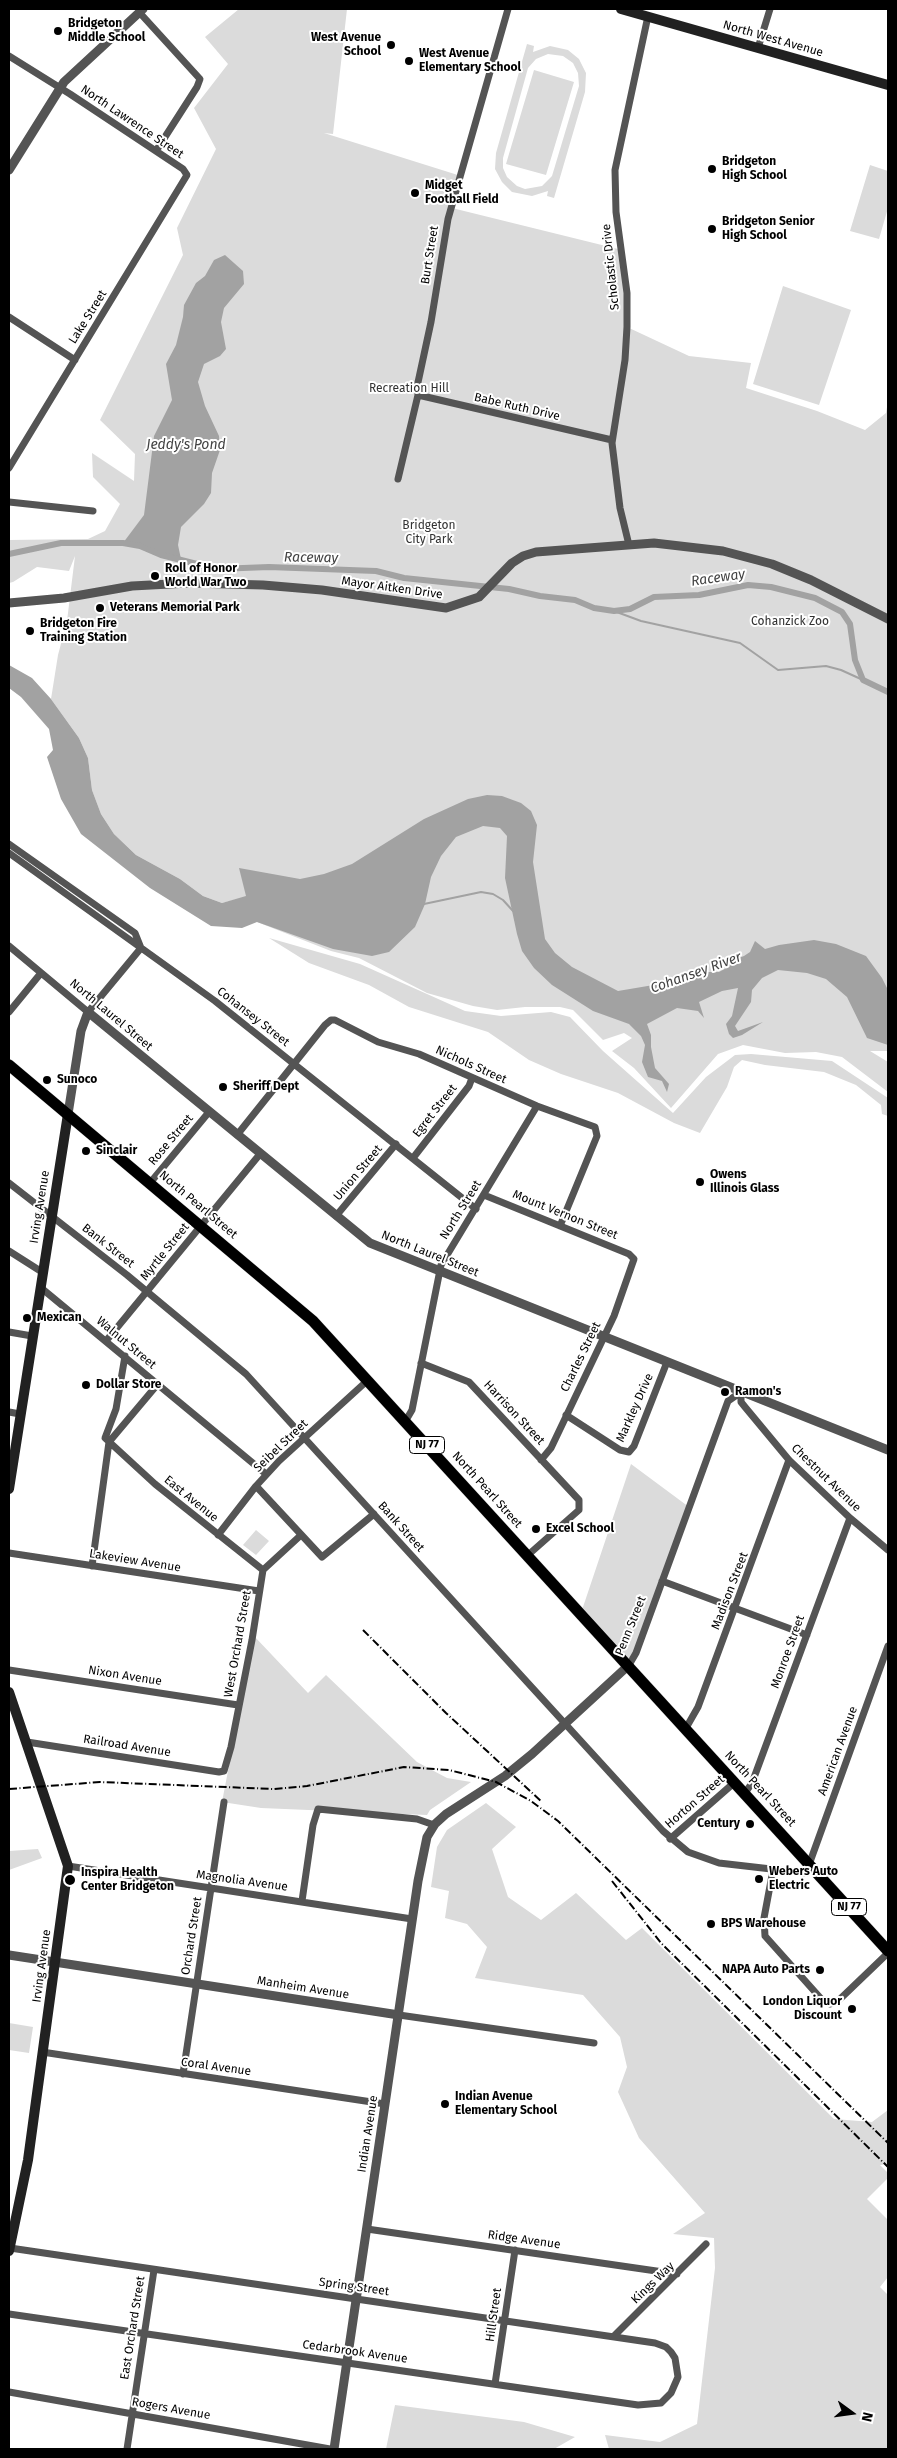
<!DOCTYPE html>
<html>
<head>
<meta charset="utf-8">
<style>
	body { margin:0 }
	#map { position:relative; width:897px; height:2458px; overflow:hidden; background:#fff; font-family:"Fira Sans",sans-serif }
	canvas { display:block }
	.frame { position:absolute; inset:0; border:10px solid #000; pointer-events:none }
	.north { position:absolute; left:827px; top:2388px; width:50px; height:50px; -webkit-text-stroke:4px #fff; paint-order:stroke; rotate:104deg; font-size:14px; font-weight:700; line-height:20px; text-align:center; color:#000 }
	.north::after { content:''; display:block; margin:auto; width:18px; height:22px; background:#000; clip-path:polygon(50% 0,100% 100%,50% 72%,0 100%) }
</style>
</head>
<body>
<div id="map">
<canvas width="897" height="2458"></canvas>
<div class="frame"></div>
<div class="north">N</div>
</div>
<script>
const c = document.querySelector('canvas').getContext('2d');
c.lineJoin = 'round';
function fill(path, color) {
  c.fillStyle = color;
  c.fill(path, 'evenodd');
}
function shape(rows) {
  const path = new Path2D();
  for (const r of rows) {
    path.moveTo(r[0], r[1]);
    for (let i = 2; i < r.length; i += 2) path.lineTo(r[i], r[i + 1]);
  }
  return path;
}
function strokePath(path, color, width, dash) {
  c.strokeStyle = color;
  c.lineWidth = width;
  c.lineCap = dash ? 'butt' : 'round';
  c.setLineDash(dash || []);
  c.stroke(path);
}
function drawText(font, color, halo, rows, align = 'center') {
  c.font = font + ' "Fira Sans",sans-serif';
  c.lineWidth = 4;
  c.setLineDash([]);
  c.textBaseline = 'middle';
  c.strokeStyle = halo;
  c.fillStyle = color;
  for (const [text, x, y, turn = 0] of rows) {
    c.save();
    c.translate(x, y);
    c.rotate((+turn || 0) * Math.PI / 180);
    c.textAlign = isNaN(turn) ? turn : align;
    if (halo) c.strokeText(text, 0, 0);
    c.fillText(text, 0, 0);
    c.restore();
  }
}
fill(shape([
	[239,9,347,9,333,134,324,133,461,176,452,208,622,250,627,327,689,356,751,363,746,388,817,411,865,430,886,413,888,401,888,1051,870,1051,888,1062,888,1092,842,1057,816,1052,785,1053,743,1045,718,1054,671,1108,634,1068,612,1051,632,1038,624,1033,603,1040,573,1010,560,1007,525,1007,497,1010,473,1006,427,993,359,958,331,951,257,922,246,897,222,903,203,896,180,879,136,855,114,834,101,814,92,790,88,758,79,738,51,699,58,655,67,621,75,556,69,571,37,567,13,582,9,583,9,540,88,539,105,531,120,504,93,477,92,453,134,481,135,454,100,420,183,255,177,228,216,149,194,108,228,64,205,37],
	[527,44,534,46,533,52,550,46,568,50,579,59,586,73,585,92,554,198,547,196,548,191,532,196,512,192,502,182,495,169,496,153],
	[548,54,563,56,573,63,578,73,579,86,552,176,542,186,525,189,517,186,507,177,503,168,503,158,528,68,536,59],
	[534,70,574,82,546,175,506,164],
	[870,165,888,171,888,208,879,239,850,231],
	[783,286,851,310,819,405,753,384],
	[269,938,360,964,465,1011,501,1016,551,1012,570,1017,603,1051,673,1113,706,1077,735,1055,751,1054,832,1061,888,1098,888,1116,882,1114,881,1105,856,1085,824,1072,765,1065,742,1060,734,1067,727,1087,700,1133,674,1123,618,1093,561,1074,529,1060,488,1032,409,1007,369,985,309,963],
	[631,1464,689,1507,629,1665,581,1613],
	[256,1530,269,1541,256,1555,243,1545],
	[254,1636,308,1693,326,1675,417,1762,447,1778,471,1782,430,1810,427,1815,261,1808,222,1802],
	[486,1803,516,1827,492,1849,508,1897,541,1920,576,1893,626,1940,642,1928,834,2119,872,2122,888,2110,888,2164,880,2165,888,2173,888,2178,867,2199,888,2220,888,2277,880,2287,888,2295,888,2449,609,2449,605,2435,660,2442,697,2424,715,2268,714,2238,673,2234,705,2213,639,2138,618,2092,627,2067,620,2037,583,1995,475,1978,487,1947,467,1924,445,1918,449,1891,431,1887,437,1847,447,1830],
	[38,1849,42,1858,9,1870,9,1851],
	[9,2023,33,2027,29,2053,9,2050],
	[395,2405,524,2422,575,2437,554,2449,386,2449]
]), '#dbdbdb');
fill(shape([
	[225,255,243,271,244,284,224,308,221,322,226,349,220,356,204,364,198,382,205,406,219,436,220,450,212,473,211,493,204,504,181,527,178,545,181,559,161,555,140,546,123,543,144,515,154,436,172,400,166,364,176,345,183,317,184,305,196,283,205,276,214,260],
	[9,665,32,678,51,699,79,738,88,758,92,790,101,814,114,834,136,855,180,879,203,896,222,903,246,896,239,868,300,879,324,874,352,864,424,819,468,799,487,795,502,796,521,803,531,811,537,825,533,862,545,939,555,953,572,967,618,991,695,978,703,972,719,972,730,966,718,960,733,960,744,956,750,952,755,941,765,949,779,945,814,940,836,944,866,956,882,978,888,990,888,1045,867,1038,847,997,826,979,807,973,778,970,762,978,752,990,751,1002,735,1026,738,1031,763,1022,742,1035,733,1038,729,1034,726,1024,732,1016,738,988,722,991,699,1002,704,1018,698,1011,677,1008,647,1024,651,1035,651,1047,655,1068,669,1084,667,1092,662,1081,648,1077,642,1062,645,1045,641,1036,629,1024,593,1011,552,985,534,968,522,951,517,934,505,878,507,836,500,828,483,826,456,837,441,856,431,877,425,904,415,927,389,952,372,956,333,949,257,922,242,928,211,926,150,888,81,834,61,799,47,757,53,750,49,729,21,697,9,688]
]), '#a2a2a2');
strokePath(shape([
	[614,611,641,621,740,643,778,670,826,666,841,670,863,680],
	[424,904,481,892,493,894,503,900,513,911]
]), '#a2a2a2', 2);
strokePath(shape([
	[9,554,61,543,123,543,140,546,161,555,217,569,269,567,376,571,404,578,509,589,540,596,575,600,594,608,614,611,630,609,654,597,699,595,748,585,771,587,815,598,842,612,850,624,855,660,863,680,888,692]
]), '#a2a2a2', 6);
const primary = shape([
	[9,1065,313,1321,888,1951]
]);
strokePath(primary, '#dbdbdb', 12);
strokePath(shape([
	[139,12,200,79,197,87,156,151],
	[758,48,770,9],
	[9,56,70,94,183,169,187,175,9,468],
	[9,317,75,360],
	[418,395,612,440],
	[398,479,418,395,417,387,431,322,448,219,508,9],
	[9,502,93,511],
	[629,545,620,508,612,443,625,360,627,327,627,293,616,212,615,170,648,16],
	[9,844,135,933,141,948],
	[9,853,215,1001,476,1209],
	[9,946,88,1012,141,948],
	[9,1012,41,973],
	[237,1135,325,1025,331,1020,335,1020,378,1042,419,1054,537,1106,595,1127,597,1136,560,1226],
	[413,1158,469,1086,472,1078],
	[9,1183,127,1275,246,1374,663,1831,688,1852,719,1863,806,1873,888,1646],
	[150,1183,209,1112],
	[484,1195,629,1254,634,1259,614,1316,551,1448,541,1460],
	[336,1216,396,1144],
	[9,1251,42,1272],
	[40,1287,266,1474],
	[9,1332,32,1336],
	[106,1341,260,1154],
	[125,1356,116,1409,105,1438,155,1484,263,1570],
	[421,1363,469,1382,579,1500,579,1510,528,1555],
	[9,1412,20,1414],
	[566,1415,620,1450,629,1452,634,1446,667,1362],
	[405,1422,412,1410,441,1265,537,1106],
	[256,1486,322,1557,374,1514],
	[218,1535,256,1486,279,1461,368,1380],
	[9,1553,259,1591],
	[92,1566,109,1442,157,1385],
	[662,1581,807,1635],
	[629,1665,636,1653,728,1401,741,1392,741,1402,745,1407,789,1460,850,1518,888,1550],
	[9,1670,238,1705],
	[686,1728,698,1707,789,1460],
	[27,1742,219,1772,224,1771,231,1747,252,1640,263,1570,301,1535],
	[745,1793,752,1783,850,1518],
	[670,1839,735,1782],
	[68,1866,412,1919],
	[773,1870,764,1918,765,1936,824,2002,830,2004,839,2000,888,1953],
	[302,1901,313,1825,318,1809,417,1819,434,1825],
	[399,2015,594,2043],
	[42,2052,385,2104],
	[183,2074,224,1802],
	[367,2229,677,2274],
	[9,2314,638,2405,661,2403,671,2393,678,2377,675,2358,671,2352,666,2347,655,2343,10,2248],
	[614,2336,706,2244],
	[495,2384,515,2250],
	[9,2392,330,2449],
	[127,2449,154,2270]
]), '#545454', 7);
strokePath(shape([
	[9,170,64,82,143,9],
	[9,603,64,598,132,586,189,583,263,585,322,590,446,608,479,597,512,563,523,556,536,552,654,543,723,551,772,564,811,580,888,619],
	[68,1114,81,1031,88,1012,370,1243,888,1450],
	[9,1955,399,2015],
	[334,2449,418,1881,427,1837,435,1824,446,1814,505,1776,532,1754,629,1665]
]), '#545454', 9);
strokePath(shape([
	[621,9,888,85],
	[9,1489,68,1114],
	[9,1692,68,1866,28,2160,9,2251]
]), '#212121', 10);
strokePath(primary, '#000', 11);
strokePath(shape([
	[363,1630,446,1713,542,1802],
	[9,1789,100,1782,274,1789,307,1786,404,1767,449,1770,496,1782,531,1801,558,1821,888,2143],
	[612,1881,661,1943,888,2167]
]), '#000', 2, [8, 2.5, 1, 2.5]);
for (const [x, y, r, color] of [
	[58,31,5,"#000"],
	[391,45,5,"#000"],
	[409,61,5,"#000"],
	[712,169,5,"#000"],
	[415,193,5,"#000"],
	[712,229,5,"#000"],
	[155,576,5,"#000"],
	[100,608,5,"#000"],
	[30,631,5,"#000"],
	[47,1080,5,"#000"],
	[223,1087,5,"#000"],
	[86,1151,5,"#000"],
	[700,1182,5,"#000"],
	[27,1318,5,"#000"],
	[86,1385,5,"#000"],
	[725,1392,5,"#000"],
	[536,1529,5,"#000"],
	[750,1824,5,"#000"],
	[759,1879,5,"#000"],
	[70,1880,6,"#000"],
	[711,1924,5,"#000"],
	[820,1970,5,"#000"],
	[852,2009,5,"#000"],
	[445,2104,5,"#000"]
]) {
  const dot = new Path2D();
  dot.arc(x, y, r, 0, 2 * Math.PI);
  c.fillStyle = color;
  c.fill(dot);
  strokePath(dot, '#fff', 2);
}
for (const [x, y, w] of [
	[427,1445,35],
	[849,1907,35]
]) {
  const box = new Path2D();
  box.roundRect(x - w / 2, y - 8.5, w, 17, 4);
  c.fillStyle = '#fff';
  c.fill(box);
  strokePath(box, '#000', 1);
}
drawText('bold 11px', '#000', null, [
	["NJ 77",427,1445],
	["NJ 77",849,1907]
]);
drawText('bold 12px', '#000', '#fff', [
	["Bridgeton",68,24],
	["Middle School",68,38],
	["West Avenue",381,38,"right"],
	["School",381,52,"right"],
	["West Avenue",419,54],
	["Elementary School",419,68],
	["Bridgeton",722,162],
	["High School",722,176],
	["Midget",425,186],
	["Football Field",425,200],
	["Bridgeton Senior",722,222],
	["High School",722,236],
	["Roll of Honor",165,569],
	["World War Two",165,583],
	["Veterans Memorial Park",110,608],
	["Bridgeton Fire",40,624],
	["Training Station",40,638],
	["Sunoco",57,1080],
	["Sheriff Dept",233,1087],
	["Sinclair",96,1151],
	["Owens",710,1175],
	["Illinois Glass",710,1189],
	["Mexican",37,1318],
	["Dollar Store",96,1385],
	["Ramon's",735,1392],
	["Excel School",546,1529],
	["Century",740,1824,"right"],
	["Webers Auto",769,1872],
	["Electric",769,1886],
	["Inspira Health",81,1873],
	["Center Bridgeton",81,1887],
	["BPS Warehouse",721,1924],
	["NAPA Auto Parts",810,1970,"right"],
	["London Liquor",842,2002,"right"],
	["Discount",842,2016,"right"],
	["Indian Avenue",455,2097],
	["Elementary School",455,2111]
], 'left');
drawText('12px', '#000', '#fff', [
	["North West Avenue",773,39,16],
	["North Lawrence Street",132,122,34],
	["Burt Street",430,255,-81],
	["Scholastic Drive",611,267,-96],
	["Lake Street",88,317,-58],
	["Babe Ruth Drive",517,407,13],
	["Mayor Aitken Drive",392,588,8],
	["North Laurel Street",111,1015,40],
	["Cohansey Street",253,1017,38],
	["Nichols Street",471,1065,24],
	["Egret Street",435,1111,-52],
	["Rose Street",171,1140,-50],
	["Union Street",358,1173,-50],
	["North Pearl Street",198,1205,40],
	["Irving Avenue",40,1207,-81],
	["North Street",461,1210,-58],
	["Mount Vernon Street",565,1215,22],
	["Bank Street",108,1246,38],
	["Myrtle Street",165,1252,-51],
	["North Laurel Street",430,1254,22],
	["Walnut Street",126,1343,40],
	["Charles Street",581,1357,-64],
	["Markley Drive",635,1408,-66],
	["Harrison Street",514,1413,47],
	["Seibel Street",281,1446,-44],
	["Chestnut Avenue",826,1478,44],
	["North Pearl Street",487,1490,48],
	["East Avenue",191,1499,39],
	["Bank Street",401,1527,48],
	["Lakeview Avenue",135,1561,9],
	["Madison Street",730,1591,-69],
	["Penn Street",631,1626,-68],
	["West Orchard Street",238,1644,-80],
	["Monroe Street",788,1652,-70],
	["Nixon Avenue",125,1676,9],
	["Railroad Avenue",127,1746,9],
	["American Avenue",838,1751,-70],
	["North Pearl Street",760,1789,47],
	["Horton Street",695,1802,-41],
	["Magnolia Avenue",242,1881,8],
	["Orchard Street",192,1936,-81],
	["Irving Avenue",42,1966,-82],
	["Manheim Avenue",303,1988,9],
	["Coral Avenue",216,2067,8],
	["Indian Avenue",368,2134,-81],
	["Ridge Avenue",524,2240,8],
	["Kings Way",653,2283,-44],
	["Spring Street",354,2287,8],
	["Hill Street",494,2315,-82],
	["East Orchard Street",133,2328,-81],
	["Cedarbrook Avenue",355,2352,8],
	["Rogers Avenue",171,2409,10]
]);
drawText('12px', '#323232', '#fff', [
	["Recreation Hill",409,389],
	["Bridgeton",429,526],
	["City Park",429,540],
	["Cohanzick Zoo",790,622]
]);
drawText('italic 14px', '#434343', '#fff', [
	["Jeddy's Pond",186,445],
	["Raceway",311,558,1],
	["Raceway",718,578,-8],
	["Cohansey River",696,973,-20]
]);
</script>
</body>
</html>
